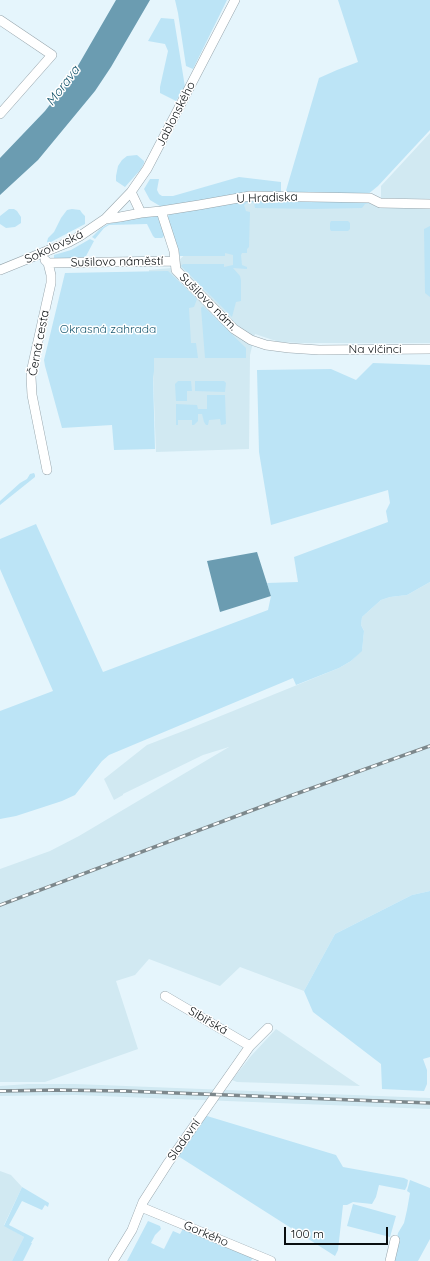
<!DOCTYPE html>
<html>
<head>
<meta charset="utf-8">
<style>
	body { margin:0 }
	#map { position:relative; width:430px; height:1261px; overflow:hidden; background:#e5f5fc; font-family:Quicksand,sans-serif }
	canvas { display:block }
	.scale { position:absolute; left:284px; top:1227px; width:104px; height:18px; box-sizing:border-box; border:2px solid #090e10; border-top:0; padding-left:5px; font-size:12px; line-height:14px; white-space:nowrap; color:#090e10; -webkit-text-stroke:3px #fff; paint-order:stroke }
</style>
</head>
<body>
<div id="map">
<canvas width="430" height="1261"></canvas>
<div class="scale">100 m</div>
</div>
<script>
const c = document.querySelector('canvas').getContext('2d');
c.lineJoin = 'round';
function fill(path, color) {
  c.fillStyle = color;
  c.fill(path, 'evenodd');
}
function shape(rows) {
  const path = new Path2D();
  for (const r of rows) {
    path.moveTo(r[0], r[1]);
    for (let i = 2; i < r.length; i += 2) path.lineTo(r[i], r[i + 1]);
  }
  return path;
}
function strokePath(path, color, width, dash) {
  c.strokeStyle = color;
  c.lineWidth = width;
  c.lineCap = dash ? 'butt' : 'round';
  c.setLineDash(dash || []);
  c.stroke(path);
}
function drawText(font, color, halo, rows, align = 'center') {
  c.font = font + ' Quicksand,sans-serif';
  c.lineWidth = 3;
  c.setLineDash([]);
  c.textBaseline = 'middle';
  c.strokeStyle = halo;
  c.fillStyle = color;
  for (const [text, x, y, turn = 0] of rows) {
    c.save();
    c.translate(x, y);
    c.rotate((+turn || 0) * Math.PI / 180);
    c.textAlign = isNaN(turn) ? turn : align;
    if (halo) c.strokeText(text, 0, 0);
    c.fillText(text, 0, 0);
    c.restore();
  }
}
fill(shape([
	[430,133,430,199,381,198,381,186],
	[248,200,430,204,430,343,302,343,279,342,255,334,250,355,249,449,156,452,149,270,171,268,239,202],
	[430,582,430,891,412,895,335,934,304,991,240,967,220,986,149,959,135,975,116,981,138,1049,45,1082,0,1082,0,869,50,851,79,836,229,747,203,755,123,794,123,795,114,800,104,779,147,745,191,728,339,668,351,661,362,650,364,631,361,625,362,617,381,600,390,597,407,595],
	[276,1029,360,1086,237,1082,232,1080,251,1056],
	[28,1084,75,1084,430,1098,430,1109,75,1095,0,1096,0,1086],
	[0,1171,11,1175,22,1187,4,1225,24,1237,12,1261,0,1261]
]), '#d1e9f2');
fill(shape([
	[175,0,227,0,193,69,186,66,178,13],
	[338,0,430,0,430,130,378,186,367,195,285,194,319,78,337,70,358,62],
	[161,18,174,19,185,87,176,101,160,93,160,87,168,51,165,44,148,41],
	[137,155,144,161,144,163,141,169,125,187,116,181,116,176,118,166,122,160,127,156],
	[239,177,281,182,281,193,187,206,160,206,150,200,144,189,150,179,159,179,157,190,159,194,162,196,173,196],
	[243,199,369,202,370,203,365,204,362,208,313,209,255,208,254,203,248,202,244,205,246,211,250,212,249,247,247,249,247,253,242,253,241,255,242,265,247,267,247,269,233,268,240,276,241,280,241,301,236,302,232,317,181,266,183,264,224,264,224,267,233,265,233,255,225,253,225,256,180,256,167,219,169,214],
	[9,209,14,209,17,211,21,217,21,223,15,227,6,228,0,224,0,216],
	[72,209,80,210,82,213,85,216,85,224,49,243,47,242,48,238,54,232,61,218,67,210],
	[159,216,165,235,162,238,155,238,153,236,147,224,109,225,104,228,95,239,92,237,100,229,108,224,139,217],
	[331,221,348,221,350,223,350,229,348,231,331,231,330,229,330,223],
	[430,226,430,297,425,293,424,229],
	[90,239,94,241,86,256,84,257,54,259,54,255,71,250],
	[168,271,197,299,194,307,189,308,191,343,196,343,198,358,154,358,154,371,153,377,155,449,114,450,112,425,62,428,45,366,44,360,65,273],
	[203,306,246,348,246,358,205,358,201,308],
	[373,363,430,365,430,582,407,595,390,597,381,600,362,617,361,625,364,631,362,651,351,661,339,668,296,685,293,678,109,755,102,761,75,795,62,801,16,816,0,819,0,711,53,691,0,569,0,539,36,524,103,672,268,610,271,596,267,583,298,582,294,557,388,522,386,511,390,503,388,490,271,525,259,452,257,370,331,369,356,380],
	[178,381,191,381,192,391,187,391,187,401,176,401,175,384],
	[195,381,224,381,226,383,225,392,195,391],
	[207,395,225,395,226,424,221,425,220,419,209,420,208,425,206,425,204,422,202,414,198,414,198,421,194,425,192,425,192,420,178,420,178,425,176,425,176,404,197,405,198,409,207,409],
	[34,473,35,475,35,477,0,505,0,501,20,483,27,479,30,474],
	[430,891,430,1057,423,1059,427,1070,427,1084,424,1091,382,1089,381,1064,313,1012,304,991,335,934,412,895],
	[207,1116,336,1155,343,1167,404,1178,408,1180,407,1186,405,1190,379,1185,376,1197,372,1204,353,1202,347,1205,343,1205,338,1250,335,1256,178,1156,204,1117],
	[410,1180,430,1188,430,1239,418,1261,392,1261,398,1233,404,1223,407,1210,410,1193,407,1191],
	[22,1187,49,1203,48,1207,45,1205,42,1210,22,1201,9,1225,34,1238,31,1243,32,1243,23,1261,12,1261,24,1237,4,1226],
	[353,1204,396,1216,390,1237,347,1226],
	[148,1221,160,1226,161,1229,155,1235,151,1243,164,1249,173,1231,180,1234,184,1227,253,1257,251,1261,127,1261]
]), '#bce4f6');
fill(shape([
	[116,0,150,0,111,67,95,91,38,160,0,195,0,158,45,111,72,76],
	[257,552,271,596,220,612,207,561]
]), '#6b9cb1');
const minor = shape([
	[0,20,52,55,0,114],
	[131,192,141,213],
	[161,211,174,251,176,270,234,329,251,340,266,345,289,348,319,350,430,349],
	[105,219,120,217,141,213,161,211,199,205,250,196,370,198,380,203,430,204],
	[45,260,48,263,175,261],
	[0,270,69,242,80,236,105,219,131,192,147,169,235,0],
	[47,470,32,395,31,377,32,368,51,283,51,275,48,263],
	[165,996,250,1046],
	[141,1207,271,1261],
	[113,1261,132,1230,143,1202,168,1163,250,1046,268,1028],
	[390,1261,395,1240]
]);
strokePath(minor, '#98a6ad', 10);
strokePath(minor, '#fff', 9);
const rail = shape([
	[0,905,290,796,430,746],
	[0,1091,56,1090,125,1091,430,1103]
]);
strokePath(rail, '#7d888c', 3.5);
strokePath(rail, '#fff', 2, [6]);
drawText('12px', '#090e10', '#fff', [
	["Jablonského",176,114,-63],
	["U Hradiska",267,198,-2],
	["Sokolovská",54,247,-25],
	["Sušilovo náměstí",117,262,-1],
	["Sušilovo nám.",208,302,45],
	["Černá cesta",39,343,-79],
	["Na vlčinci",375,349],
	["Sibiřská",208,1021,30],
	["Sladovní",184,1140,-55],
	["Gorkého",206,1234,23]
]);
drawText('12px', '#1b5a71', '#fff', [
	["Okrasná zahrada",108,329]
]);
drawText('italic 13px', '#13546b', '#fff', [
	["Morava",63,86,-53]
]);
</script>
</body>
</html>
